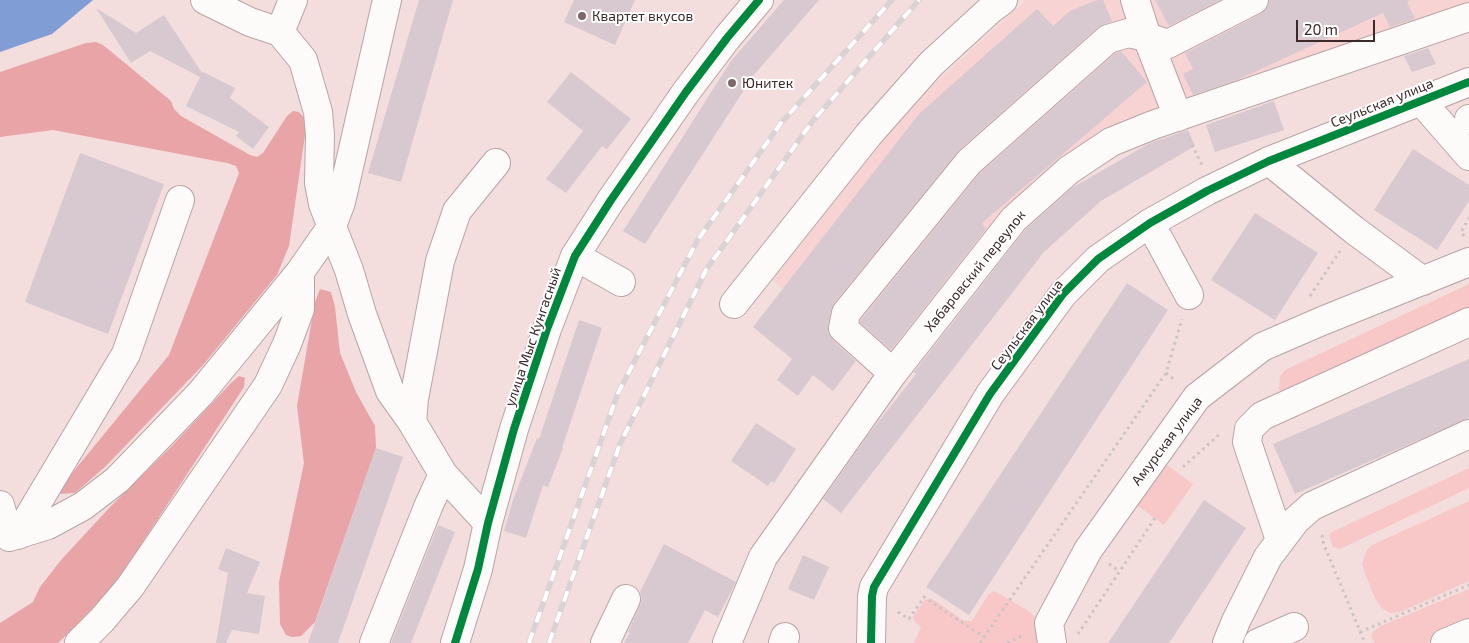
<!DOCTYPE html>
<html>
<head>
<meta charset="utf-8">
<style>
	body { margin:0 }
	#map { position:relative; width:1469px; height:643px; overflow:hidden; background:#f3dddd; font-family:"Exo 2",sans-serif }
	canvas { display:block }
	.scale { position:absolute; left:1296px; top:20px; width:79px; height:22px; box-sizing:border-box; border:2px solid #3c2929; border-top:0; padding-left:6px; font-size:15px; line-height:18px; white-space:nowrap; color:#3c2929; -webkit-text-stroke:4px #fff; paint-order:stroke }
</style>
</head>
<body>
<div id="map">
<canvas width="1469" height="643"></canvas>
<div class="scale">20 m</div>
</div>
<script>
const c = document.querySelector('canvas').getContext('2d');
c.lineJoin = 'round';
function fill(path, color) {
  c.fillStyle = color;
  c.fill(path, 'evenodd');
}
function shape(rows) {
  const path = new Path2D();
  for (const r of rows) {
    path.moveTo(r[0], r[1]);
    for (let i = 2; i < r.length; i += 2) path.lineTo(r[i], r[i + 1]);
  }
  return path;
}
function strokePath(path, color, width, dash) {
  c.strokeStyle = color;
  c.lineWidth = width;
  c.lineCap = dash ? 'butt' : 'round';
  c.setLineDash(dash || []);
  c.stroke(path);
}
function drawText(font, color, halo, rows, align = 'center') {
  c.font = font + ' "Exo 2",sans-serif';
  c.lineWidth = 4;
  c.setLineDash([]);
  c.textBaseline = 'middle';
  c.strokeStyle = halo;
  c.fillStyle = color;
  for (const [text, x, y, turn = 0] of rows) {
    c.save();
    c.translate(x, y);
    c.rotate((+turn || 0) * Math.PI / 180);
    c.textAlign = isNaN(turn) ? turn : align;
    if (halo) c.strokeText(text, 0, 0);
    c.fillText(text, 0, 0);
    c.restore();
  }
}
fill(shape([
	[1026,0,1469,0,1469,10,1107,134,886,366,772,280,910,106]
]), '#f7d3d3');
fill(shape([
	[1469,284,1469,318,1286,395,1281,392,1279,389,1280,376,1285,370],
	[1164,463,1193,484,1164,525,1135,504],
	[1469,468,1469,488,1340,549,1333,547,1329,535,1332,532],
	[1469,501,1469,581,1400,612,1390,613,1382,608,1376,600,1365,574,1362,564,1367,550,1372,545],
	[1469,589,1469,627,1426,643,1375,643,1371,636,1374,631,1381,626],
	[994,591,1027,610,1035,617,1043,643,914,643,921,627,915,622,913,617,924,601,931,598,964,621,972,621,988,595]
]), '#f8c8c8');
fill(shape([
	[96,42,103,45,171,101,174,109,181,116,250,155,257,157,263,153,287,116,293,111,299,112,305,119,306,128,289,246,277,275,203,365,106,466,75,493,55,494,169,355,239,173,236,166,227,163,53,130,0,137,0,72,86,43],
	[320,289,331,292,335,307,340,353,356,392,375,426,376,448,315,622,301,636,292,637,286,635,280,624,279,582,304,463,297,406,315,302],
	[239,376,245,378,244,387,118,580,78,624,58,643,0,643,0,623,33,602,40,587,61,560,111,506,170,448,230,384]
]), '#e8a4a6');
fill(shape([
	[0,0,93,0,52,34,0,52]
]), '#809dd5');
fill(shape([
	[419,0,453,0,401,182,368,173],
	[574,0,635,0,615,45,564,22],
	[784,0,819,0,753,76,645,244,623,231,731,61],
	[1097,0,1103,0,1112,21,1098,27,959,150,834,303,831,310,828,325,828,333,833,340,856,361,833,391,813,375,798,396,777,380,792,359,753,327,919,114,1037,9,1053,26,1070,11],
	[1155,0,1220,0,1169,26],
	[1270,0,1411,0,1407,2,1415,19,1390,27,1383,13,1237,80,1193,95,1183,74,1193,69,1185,53,1261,14,1267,8],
	[96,8,136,33,164,15,202,73,203,72,235,88,230,98,269,127,253,149,236,136,239,132,186,106,200,77,150,51,131,63],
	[1428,48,1436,64,1412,72,1404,56],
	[1121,51,1147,82,982,223,986,229,891,350,860,322,861,320,980,173,1116,53],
	[571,72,631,119,607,149,602,146,566,193,546,179,583,131,547,102],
	[1274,101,1284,130,1215,152,1206,125],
	[1188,130,1195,146,1101,201,1044,252,841,513,823,499,868,435,916,374,914,372,1025,230,1072,188,1148,144],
	[1413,149,1469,185,1469,201,1437,250,1374,210],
	[80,153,164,184,108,334,25,302],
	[1255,213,1318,253,1275,320,1211,280],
	[1127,283,1168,310,969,615,926,587],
	[579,320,602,328,562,448,563,448,548,487,543,485,526,538,504,531,513,500,537,438,539,439],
	[1469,359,1469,418,1295,494,1273,444],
	[756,423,796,449,774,483,771,481,768,486,731,461],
	[376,448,403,457,338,643,308,643],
	[1204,500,1246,528,1197,601,1169,643,1108,643],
	[438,525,455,532,411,643,391,643],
	[664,544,736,582,718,617,705,610,688,643,624,643,630,633,628,632,640,605,642,598,640,592],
	[226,548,260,562,247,593,265,596,259,634,232,630,226,643,216,643,228,573,218,569],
	[803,555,829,567,814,600,788,589]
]), '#d8c9d0');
const minor = shape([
	[205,0,250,22,280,32,303,60,318,112,320,135,319,183,323,204,349,270,362,314,390,391,412,422,443,474,488,523],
	[1135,0,1147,37,1168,44,1254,0],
	[280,32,293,0],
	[1421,101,1469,156],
	[1469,119,1469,120],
	[1269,161,1354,230,1423,281],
	[1150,223,1189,295],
	[575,256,621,282],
	[734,304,869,134,931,64,991,9,1003,0],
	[893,373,843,328,846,313,969,162,1108,39,1128,33,1147,37,1178,117],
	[412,422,414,399,440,261,457,211,496,163],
	[0,505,9,537,48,525,83,506,117,480,200,394,300,272,332,226,341,202,387,0],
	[18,535,126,354,180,200],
	[1280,540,1247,442,1249,429,1262,416,1469,322],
	[79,643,101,621,130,587,268,385,287,344,300,309,300,272],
	[374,643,428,507,443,474],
	[455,643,478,569,488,523,514,429,547,329,575,256,611,200,686,92,727,38,759,0],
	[605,643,626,599],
	[727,643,763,557,893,373,1014,219,1069,170,1111,142,1153,125,1469,17],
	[783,643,785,637],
	[871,643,872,596,874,587,990,394,1063,294,1098,259,1150,223,1207,191,1269,161,1469,82],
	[1052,643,1049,623,1088,550,1197,397,1262,347,1322,321,1469,262],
	[1227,643,1236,621,1268,557,1296,520,1312,506,1469,434],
	[1258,643,1294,627],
	[1445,643,1469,633]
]);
strokePath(minor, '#b8a5a5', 30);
strokePath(shape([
	[1189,139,1202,165],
	[1464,236,1461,232,1469,218],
	[1310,296,1340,251],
	[1166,373,1175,380],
	[1183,467,1221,433],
	[1323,535,1322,537,1324,545,1365,643],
	[1109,564,1119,571],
	[898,612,909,619,924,597,984,637],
	[1360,632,1469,585],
	[1078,634,1155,518],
	[980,643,1166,373,1182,319],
	[1007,643,1024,635]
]), '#ccc4c4', 3, [2.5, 4]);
strokePath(minor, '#fdfafa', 28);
const rail = shape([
	[529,643,618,393,697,241,781,123,892,0],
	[549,643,620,444,706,270,812,122,919,0]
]);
strokePath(rail, '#dad3d3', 5.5);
strokePath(rail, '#fff', 4, [11]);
strokePath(shape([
	[455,643,478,569,488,523,514,429,547,329,575,256,611,200,686,92,727,38,759,0],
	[871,643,872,596,874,587,990,394,1063,294,1098,259,1150,223,1207,191,1269,161,1469,82]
]), '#00873e', 8);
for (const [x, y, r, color] of [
	[582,16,5,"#7c6868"],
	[732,83,5,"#7c6868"]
]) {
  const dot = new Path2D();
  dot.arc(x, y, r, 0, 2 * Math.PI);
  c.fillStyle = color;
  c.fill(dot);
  strokePath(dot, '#fff', 2);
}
drawText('14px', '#3c2929', '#fff', [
	["Квартет вкусов",592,16],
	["Юнитек",742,83]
], 'left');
drawText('14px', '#3c2929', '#fff', [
	["Сеульская улица",1382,103,-22],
	["Хабаровский переулок",975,271,-51],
	["Сеульская улица",1027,325,-53],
	["улица Мыс Кунгасный",533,337,-71],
	["Амурская улица",1167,441,-53]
]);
</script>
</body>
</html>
